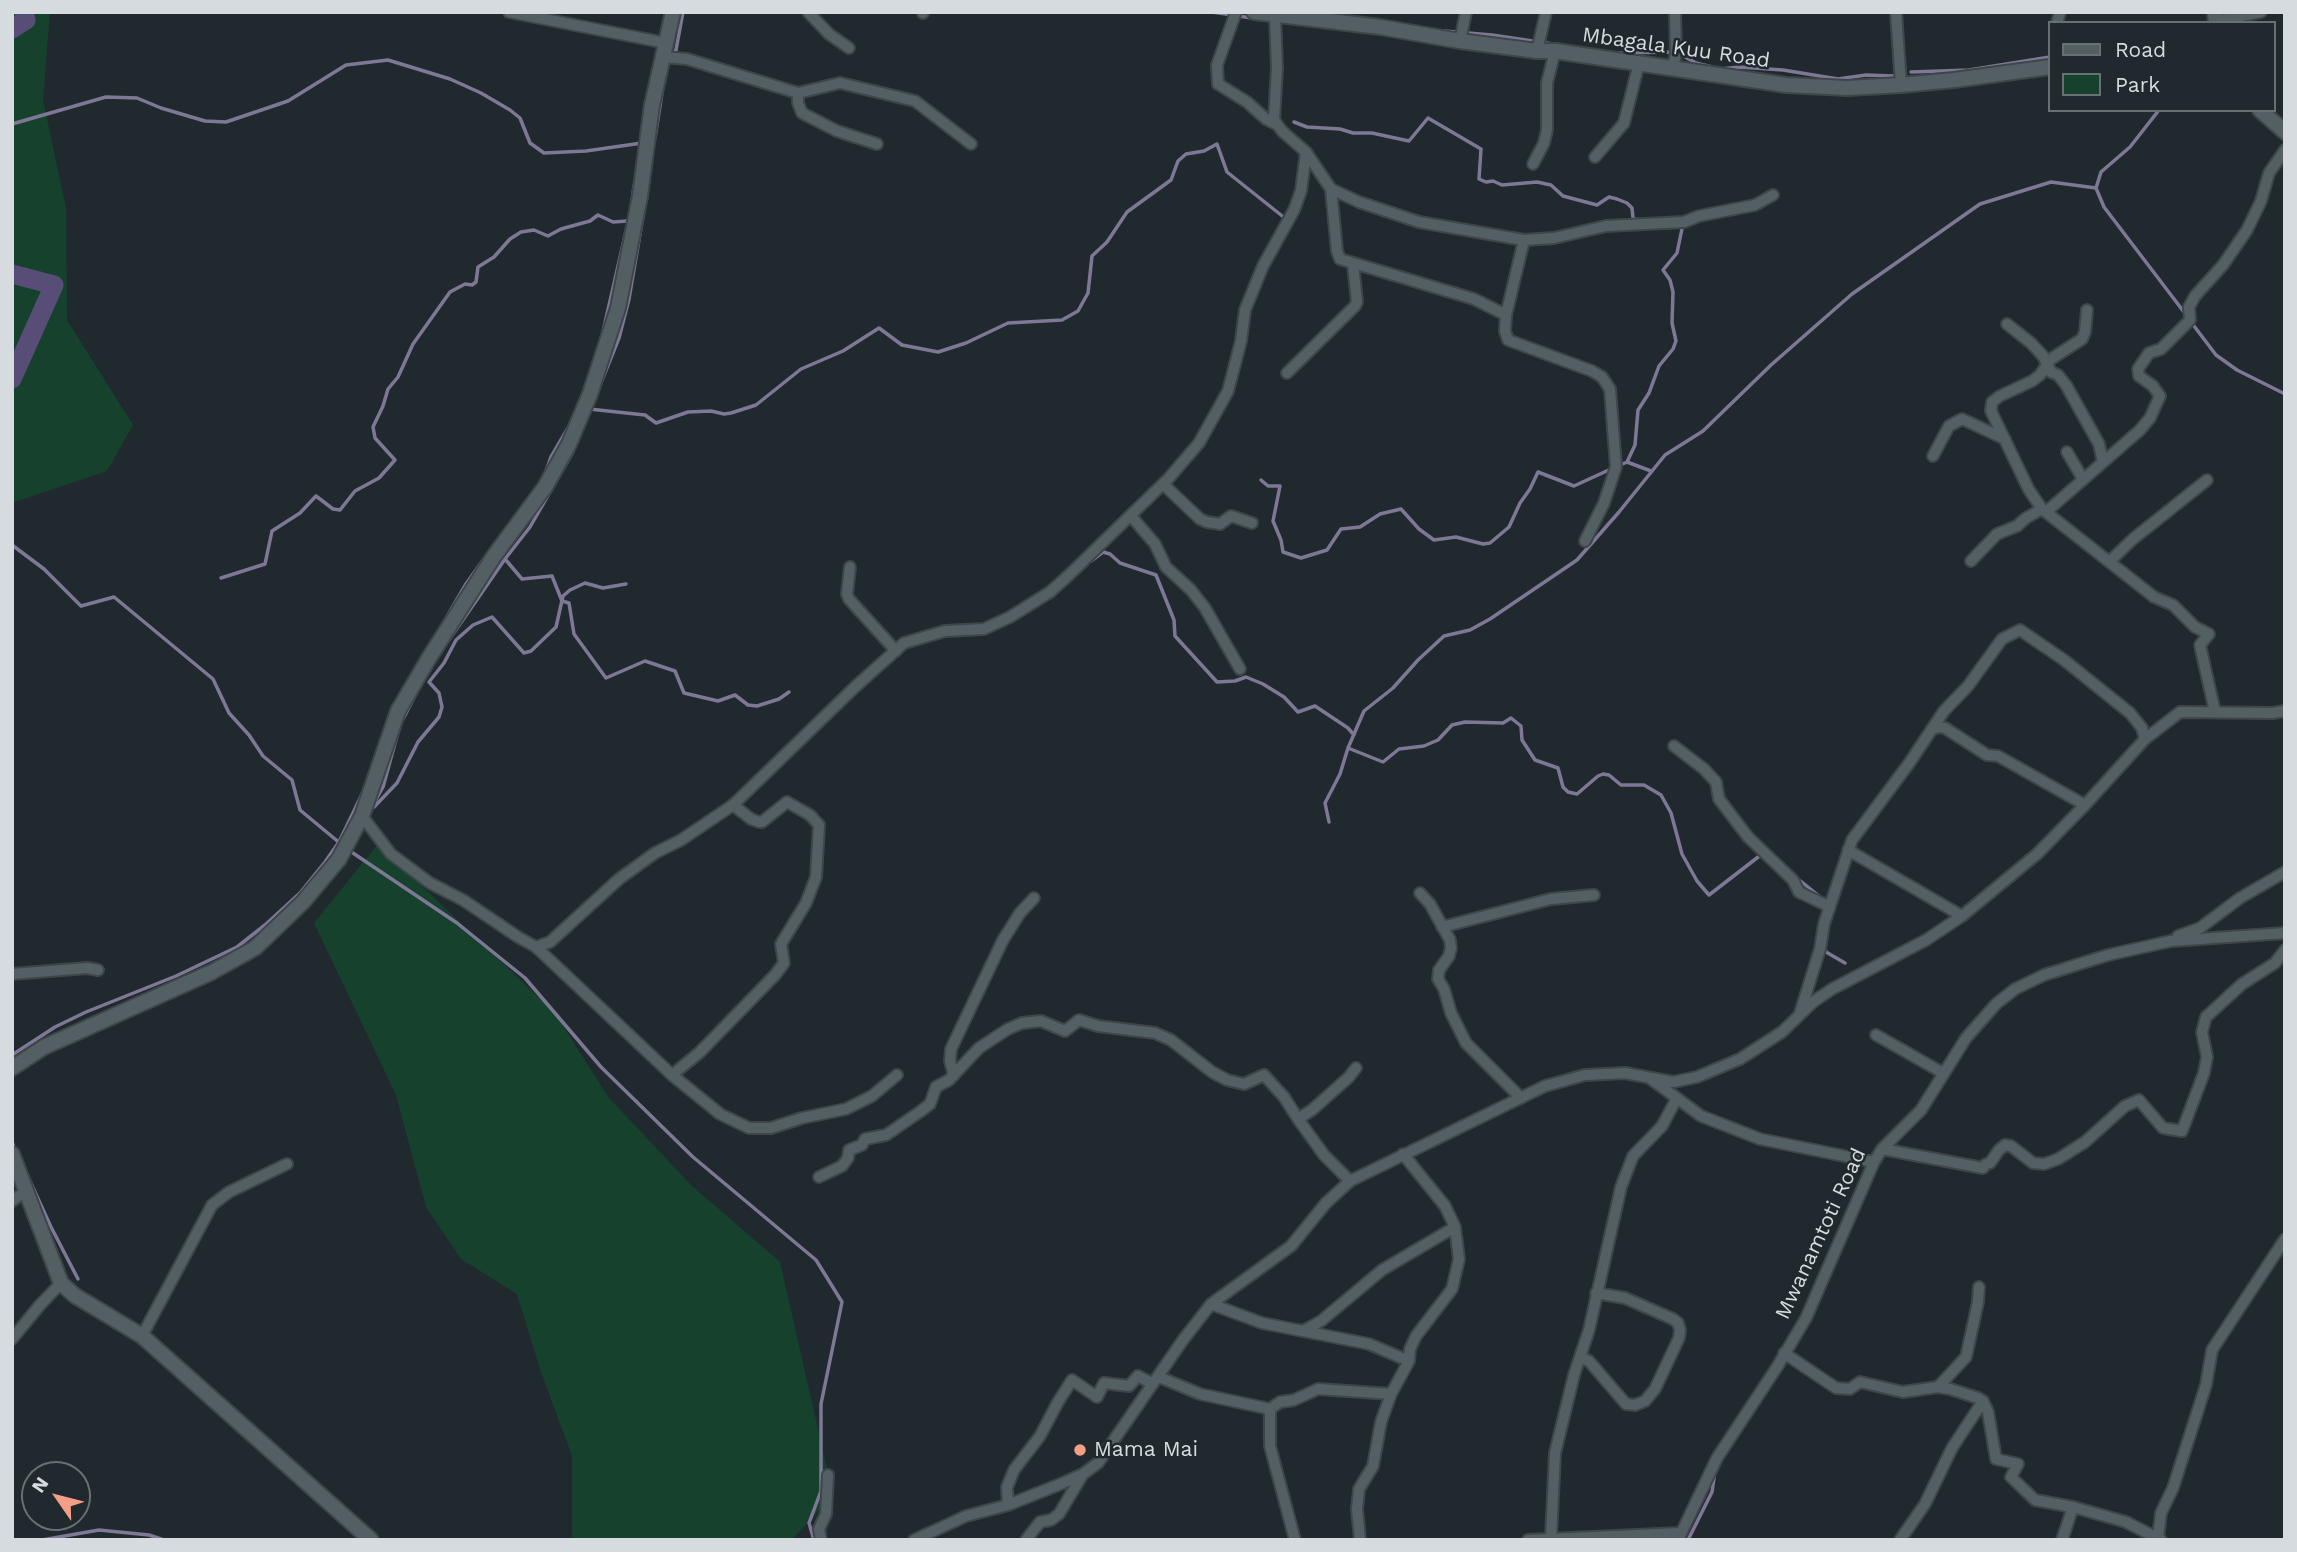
<!DOCTYPE html>
<html>
<head>
<meta charset="utf-8">
<style>
	body { margin:0 }
	#map { position:relative; width:2297px; height:1552px; overflow:hidden; background:#20292e; font-family:"Work Sans",sans-serif }
	canvas { display:block }
	.frame { position:absolute; inset:0; border:14px solid #d5dbde; pointer-events:none }
	.legend { position:absolute; left:2048px; top:21px; width:228px; height:91px; box-sizing:border-box; background:#20292e; border:2px solid #687074; margin:0; padding:9px 12px; list-style:none; font-size:21px; color:#d5dbde }
	.legend li { display:flex; align-items:center; gap:14px; height:35px }
	.legend b { width:35px; border:2px solid #687074 }
	.north { position:absolute; left:21px; top:1461px; width:70px; height:70px; box-sizing:border-box; background:#20292e; border:2px solid #687074; border-radius:50%; rotate:305deg; font-size:19px; font-weight:700; line-height:28px; text-align:center; color:#d5dbde }
	.north::after { content:''; display:block; margin:auto; width:24px; height:32px; background:#f39f86; clip-path:polygon(50% 0,100% 100%,50% 72%,0 100%) }
</style>
</head>
<body>
<div id="map">
<canvas width="2297" height="1552"></canvas>
<div class="frame"></div>
<ul class="legend">
<li><b style="height:9px;background:#545f64"></b>Road</li>
<li><b style="height:19px;background:#16422d"></b>Park</li>
</ul>
<div class="north">N</div>
</div>
<script>
const c = document.querySelector('canvas').getContext('2d');
c.lineJoin = 'round';
function fill(path, color) {
  c.fillStyle = color;
  c.fill(path, 'evenodd');
}
function shape(rows) {
  const path = new Path2D();
  for (const r of rows) {
    path.moveTo(r[0], r[1]);
    for (let i = 2; i < r.length; i += 2) path.lineTo(r[i], r[i + 1]);
  }
  return path;
}
function strokePath(path, color, width, dash) {
  c.strokeStyle = color;
  c.lineWidth = width;
  c.lineCap = dash ? 'butt' : 'round';
  c.setLineDash(dash || []);
  c.stroke(path);
}
function drawText(font, color, halo, rows, align = 'center') {
  c.font = font + ' "Work Sans",sans-serif';
  c.lineWidth = 5;
  c.setLineDash([]);
  c.textBaseline = 'middle';
  c.strokeStyle = halo;
  c.fillStyle = color;
  for (const [text, x, y, turn = 0] of rows) {
    c.save();
    c.translate(x, y);
    c.rotate((+turn || 0) * Math.PI / 180);
    c.textAlign = isNaN(turn) ? turn : align;
    if (halo) c.strokeText(text, 0, 0);
    c.fillText(text, 0, 0);
    c.restore();
  }
}
fill(shape([
	[12,12,50,12,43,100,66,208,67,320,133,425,107,471,12,503],
	[378,844,554,1012,609,1098,691,1185,780,1262,833,1495,792,1540,572,1540,572,1456,541,1372,517,1294,461,1259,426,1207,396,1095,314,923]
]), '#16422d');
strokePath(shape([
	[1212,12,1252,18],
	[1432,30,1492,35,1553,44],
	[1616,53,1676,52,1696,63,1720,69,1739,67,1783,70,1838,79,1866,75,1894,76],
	[671,56,676,50,683,12],
	[1911,72,1969,70,2050,57],
	[1294,122,1307,127,1340,129,1353,133,1372,133,1409,141,1428,118,1481,149,1479,179,1486,182,1493,181,1502,185,1537,182,1551,185,1563,196,1597,205,1609,197,1617,199,1627,203,1632,208,1633,218,1637,220],
	[12,124,106,97,137,98,161,108,205,121,226,122,288,101,346,65,388,60,450,79,481,93,510,110,520,118,530,143,544,153,586,151,642,143],
	[655,138,664,80],
	[2096,188,2101,172,2130,147,2159,110],
	[632,202,634,186],
	[2191,322,2216,355,2237,370,2285,394],
	[602,336,627,227],
	[598,390,619,338,629,299,649,181],
	[589,409,645,415,656,423,688,412,711,411,724,414,731,413,756,405,801,369,843,351,879,328,902,345,938,352,966,343,1008,323,1062,320,1078,311,1088,293,1092,256,1107,242,1127,212,1171,180,1178,161,1186,154,1204,151,1217,144,1227,172,1286,219],
	[1627,462,1635,445,1638,410,1649,393,1659,366,1673,349,1676,341,1672,323,1673,292,1670,280,1663,270,1677,253,1683,224],
	[1618,466,1627,462,1651,471],
	[545,474,551,457,568,428],
	[1261,480,1268,486,1280,486,1273,521,1281,540,1283,552,1301,558,1327,550,1341,529,1360,527,1380,514,1401,509,1419,529,1434,540,1456,537,1483,544,1490,543,1509,527,1520,503,1530,489,1538,472,1574,486,1611,469],
	[12,545,44,569,81,606,114,597,213,679,229,713,249,735,263,756,292,780,300,810,341,844],
	[505,559,522,579,552,576,562,601,569,603,574,634,606,678,645,661,675,671,684,693,718,701,735,695,748,705,757,706,779,699,789,692],
	[1091,561,1103,552,1110,554,1120,563,1156,575,1174,620,1175,636,1217,682,1235,681,1246,677,1263,684,1284,697,1298,712,1315,706,1348,728,1354,735],
	[221,578,265,564,272,531,300,513,316,496,333,509,340,510,355,491,379,478,395,460,375,438,373,427,383,406,388,389,398,377,413,344,450,292,465,284,472,285,476,282,478,267,494,257,510,239,521,232,534,230,548,236,561,229,590,221,598,215,613,222,628,221],
	[441,627,466,584,483,560],
	[442,650,505,559,530,527,573,452],
	[1348,748,1383,762,1399,749,1424,746,1438,740,1452,725,1465,722,1503,723,1511,718,1521,726,1522,740,1535,760,1558,768,1563,787,1568,792,1577,794,1598,776,1603,774,1609,775,1621,785,1644,785,1661,795,1671,813,1682,854,1697,881,1709,895,1762,854],
	[374,807,397,783,418,742,439,717,442,707,439,693,429,682,444,663,456,640,473,625,492,617,524,653,531,651,556,627,563,596,570,590,585,583,603,588,626,584],
	[371,808,383,787,400,725,420,686],
	[1329,822,1325,803,1340,774,1348,748,1364,711,1393,688,1418,660,1444,636,1470,630,1490,619,1577,560,1619,512,1665,455,1703,431,1771,365,1852,294,1980,204,2051,182,2096,188,2104,207,2187,316],
	[347,849,457,923,525,978,601,1067,693,1157,816,1260,842,1302,821,1404,821,1491,809,1523,814,1540],
	[1798,879,1819,896],
	[1825,948,1826,952,1845,963],
	[12,1055,55,1027,86,1012,176,976,237,947,265,925,300,893,325,862,339,842,363,792],
	[12,1142,16,1152],
	[24,1168,51,1227,78,1279],
	[42,1540,99,1530,149,1535,164,1540],
	[1688,1540,1712,1492,1715,1471]
]), '#7e7896', 3.5);
strokePath(shape([
	[12,29,26,20,24,12],
	[12,274,54,285,12,379]
]), '#584d77', 19);
const minor = shape([
	[509,12,666,43],
	[808,12,829,34,849,48],
	[923,12,923,13],
	[1236,12,1217,65,1218,84,1247,102,1266,119,1276,124],
	[1896,12,1901,85],
	[2217,21,2261,12],
	[2057,23,2060,12],
	[1460,41,1466,12],
	[1537,51,1546,12],
	[662,57,687,59,798,93,840,83,915,101,971,144],
	[1673,69,1676,52,1675,12],
	[798,93,798,103,802,113,837,131,877,144],
	[1306,152,1331,189,1337,251,1340,259,1474,299,1506,315],
	[1595,157,1624,123,1639,63],
	[1533,164,1544,143,1547,130,1547,83,1555,51],
	[1331,189,1359,202,1419,222,1524,240,1506,315,1505,331,1508,340,1592,371,1602,377,1610,389,1616,467,1604,503,1585,541],
	[1524,240,1554,238,1606,226,1684,222,1699,216,1755,205,1773,195],
	[2087,310,2085,332,2082,339,2051,359,2040,375,2032,381,2000,396,1992,402,1991,411,2029,490,2042,509,2154,597,2173,605,2195,627,2209,634,2200,645,2215,712],
	[2007,324,2031,343,2043,356,2051,372,2058,375,2066,385,2099,444,2103,462],
	[1287,373,1355,306,1357,302,1353,264],
	[2067,452,2083,479],
	[1933,456,1949,426,1962,419,2005,439],
	[1163,484,1200,519,1207,522,1220,524,1231,516,1252,523],
	[2046,512,2140,430,2150,418,2160,396,2153,386,2139,376,2138,369,2149,353,2161,349,2190,320,2189,307,2195,296,2223,265,2247,230,2261,201,2269,173,2285,150],
	[1131,516,1155,544,1166,567,1191,590,1205,608,1240,669],
	[1971,561,1997,534,2017,526,2026,518,2042,509],
	[2110,561,2133,539,2207,480],
	[850,567,847,594,849,599,896,651],
	[1931,730,1938,727,1945,728,1987,755,1998,756,2085,805],
	[1674,746,1704,769,1716,782,1719,799,1748,837,1793,880,1799,892,1830,907],
	[362,816,391,854,430,883,463,900,518,937,536,947,550,942,619,879,655,853,681,840,733,805,855,687,904,643,945,631,984,629,1010,617,1050,592,1069,575,1168,479,1199,443,1228,391,1241,341,1245,310,1263,266,1294,210,1301,191,1306,152,1282,131,1274,120,1277,68,1275,15],
	[1848,850,1962,916],
	[1420,893,1430,904,1450,940,1451,948,1449,956,1439,970,1438,979,1444,989,1451,1013,1466,1043,1521,1098],
	[1442,927,1551,899,1594,895],
	[2178,936,2200,928,2240,898,2285,872],
	[536,947,672,1075,720,1114,749,1128,771,1128,802,1118,846,1109,872,1096,897,1075],
	[12,974,87,968,98,970],
	[1800,1013,1820,949,1824,924,1852,840,1910,762,1944,711,1968,686,2002,639,2020,630,2064,660,2130,713,2142,728,2145,739],
	[1876,1035,1943,1073],
	[672,1075,700,1052,775,975,784,963,781,944,806,903,816,877,819,825,810,815,787,802,762,822,759,822,751,819,733,805],
	[954,1075,950,1061,951,1049,1003,940,1020,913,1034,898],
	[1651,1079,1701,1116,1760,1139,1874,1162],
	[1882,1149,1983,1168,1986,1164,1990,1163,1999,1150,2005,1145,2011,1146,2033,1163,2044,1164,2058,1159,2085,1142,2125,1106,2139,1100,2163,1128,2182,1131,2204,1073,2207,1057,2202,1032,2206,1017,2242,984,2275,963,2285,950],
	[819,1177,842,1166,848,1158,849,1150,862,1145,865,1139,886,1135,921,1111,930,1104,936,1087,949,1080,979,1048,1008,1029,1022,1023,1041,1021,1065,1031,1079,1020,1098,1026,1155,1033,1171,1040,1212,1072,1227,1080,1244,1084,1264,1075,1284,1097,1298,1119],
	[1350,1181,1324,1155,1298,1119,1312,1110,1349,1077,1356,1068],
	[12,1201,27,1190],
	[1211,1304,1262,1323,1369,1344,1409,1361],
	[1303,1331,1321,1321,1382,1270,1455,1227],
	[142,1336,212,1205,229,1192,287,1164],
	[12,1339,40,1305,61,1283],
	[1784,1353,1836,1388,1850,1389,1860,1382,1903,1392,1938,1387,1950,1389,1978,1398,1983,1401,1988,1412,1996,1459,2018,1464,2011,1477,2035,1500,2073,1507,2126,1522,2161,1540],
	[1580,1357,1589,1361,1626,1404,1635,1405,1645,1401,1655,1389,1679,1338,1680,1330,1678,1323,1673,1319,1625,1298,1596,1293],
	[1159,1377,1200,1394,1270,1409,1280,1402,1294,1400,1318,1389,1391,1394],
	[1938,1387,1966,1357,1978,1302,1979,1287],
	[1270,1409,1270,1446,1295,1540],
	[1008,1505,1007,1487,1014,1470,1040,1436,1058,1402,1072,1380,1097,1397,1104,1383,1129,1386,1138,1376,1153,1384],
	[1551,1538,1555,1453,1574,1375,1589,1330,1621,1187,1633,1156,1662,1126,1677,1098],
	[2158,1538,2161,1513,2173,1488,2206,1385,2212,1350,2285,1239],
	[821,1540,819,1529,826,1514,828,1475],
	[914,1540,966,1516,1008,1505,1063,1483,1083,1474,1098,1463,1183,1340,1211,1304,1291,1246,1326,1203,1350,1181,1545,1086,1585,1075,1625,1073,1673,1082,1697,1077,1740,1059,1782,1032,1813,1002,1832,989,1926,940,1962,916,2037,854,2085,805,2145,739,2180,712,2273,713,2285,711],
	[1026,1540,1040,1522,1051,1520,1059,1514,1083,1474],
	[1360,1540,1357,1509,1359,1489,1373,1466,1381,1422,1391,1394,1409,1361,1410,1349,1416,1336,1452,1289,1459,1259,1455,1227,1445,1206,1403,1154],
	[1528,1540,1680,1533],
	[1678,1540,1717,1458,1777,1367,1806,1318,1874,1162,1882,1149,1921,1110,1966,1038,1996,1004,2015,989,2044,975,2108,955,2171,941,2285,933],
	[1900,1540,1925,1504,1952,1448,1983,1401],
	[2062,1540,2073,1507]
]);
const tertiary = shape([
	[1254,12,1380,27,1460,41,1537,51,1555,51,1786,85,1847,88,1901,85,1954,80,2050,67],
	[2215,12,2216,23],
	[2260,110,2285,132],
	[12,1068,44,1047,212,972,255,948,303,902,339,859,362,816,398,711,429,658,494,556,545,487,569,444,590,394,618,308,640,196,652,105,673,12],
	[12,1154,61,1283,74,1295,142,1336,371,1540]
]);
strokePath(minor, '#3e464a', 14);
strokePath(tertiary, '#3e464a', 18);
strokePath(minor, '#545f64', 10);
strokePath(tertiary, '#545f64', 14);
for (const [x, y, r, color] of [
	[1080,1450,7,"#f39f86"]
]) {
  const dot = new Path2D();
  dot.arc(x, y, r, 0, 2 * Math.PI);
  c.fillStyle = color;
  c.fill(dot);
  strokePath(dot, '#20292e', 2.5);
}
drawText('21px', '#d5dbde', '#20292e', [
	["Mbagala Kuu Road",1676,48,8],
	["Mwanamtoti Road",1821,1234,-65]
]);
drawText('21px', '#d5dbde', '#20292e', [
	["Mama Mai",1094,1450]
], 'left');
</script>
</body>
</html>
